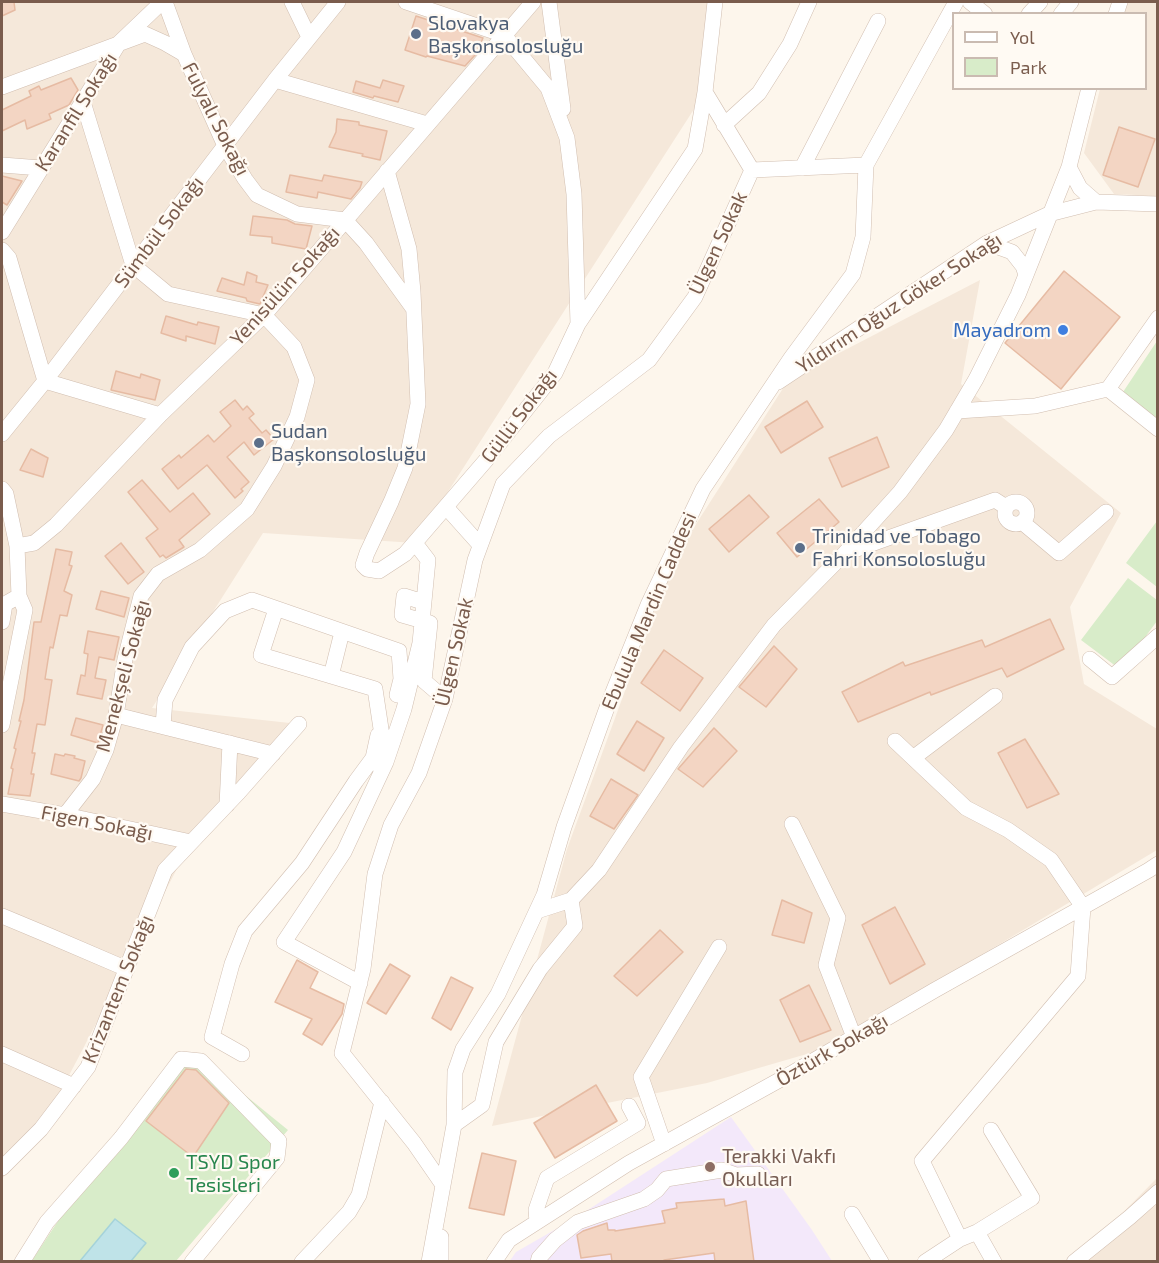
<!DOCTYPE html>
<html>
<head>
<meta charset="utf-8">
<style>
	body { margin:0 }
	#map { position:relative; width:1159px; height:1263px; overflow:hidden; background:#fdf6ec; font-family:"Exo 2",sans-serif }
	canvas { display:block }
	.frame { position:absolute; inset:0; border:3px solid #7a5c4d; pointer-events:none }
	.legend { position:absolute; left:952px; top:12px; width:195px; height:78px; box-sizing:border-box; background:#fffaf3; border:2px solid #cabbb1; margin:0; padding:8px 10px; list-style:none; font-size:18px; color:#7a5c4d }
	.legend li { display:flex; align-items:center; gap:12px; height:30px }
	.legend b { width:30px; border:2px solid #cabbb1 }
</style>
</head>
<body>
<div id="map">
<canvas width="1159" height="1263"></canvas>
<div class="frame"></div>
<ul class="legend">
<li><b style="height:8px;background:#fff"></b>Yol</li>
<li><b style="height:16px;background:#d8ecc9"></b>Park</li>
</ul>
</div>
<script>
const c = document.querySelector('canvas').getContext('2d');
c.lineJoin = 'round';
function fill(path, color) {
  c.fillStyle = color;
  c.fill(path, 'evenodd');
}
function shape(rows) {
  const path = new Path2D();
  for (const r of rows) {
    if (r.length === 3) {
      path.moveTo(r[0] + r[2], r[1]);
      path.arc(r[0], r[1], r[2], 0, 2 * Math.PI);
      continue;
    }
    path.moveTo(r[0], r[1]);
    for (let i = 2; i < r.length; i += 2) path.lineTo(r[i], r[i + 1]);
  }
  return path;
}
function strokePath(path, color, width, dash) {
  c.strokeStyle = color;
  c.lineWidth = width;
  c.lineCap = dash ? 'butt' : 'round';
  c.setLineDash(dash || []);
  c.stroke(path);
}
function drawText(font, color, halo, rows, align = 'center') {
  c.font = font + ' "Exo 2",sans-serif';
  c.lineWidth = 4.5;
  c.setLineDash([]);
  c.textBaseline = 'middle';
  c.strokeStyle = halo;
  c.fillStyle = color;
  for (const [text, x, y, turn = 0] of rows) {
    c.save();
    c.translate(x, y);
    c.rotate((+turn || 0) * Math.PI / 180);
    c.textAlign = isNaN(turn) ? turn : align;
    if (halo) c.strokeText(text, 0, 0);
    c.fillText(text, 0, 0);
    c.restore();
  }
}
fill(shape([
	[2,2,711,2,705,92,415,543,263,533,152,708,299,724,191,842,41,1129,2,1179],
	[1126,2,1157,2,1157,196,1114,194,1084,153,1100,89,1146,88,1146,14,1122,13],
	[980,280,961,384,1121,513,1070,607,1084,684,1157,729,1157,850,824,1049,707,1083,492,1126,567,849,673,560,789,379],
	[1157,1178,1157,1261,1073,1262,1079,1257]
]), '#f5e8da');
fill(shape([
	[731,1117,812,1230,832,1261,509,1262,516,1252,577,1217]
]), '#f3e8fa');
fill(shape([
	[1157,341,1157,420,1123,392],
	[1157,521,1157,587,1126,563],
	[1128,578,1157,600,1157,621,1121,670,1081,640],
	[192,1052,288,1130,176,1261,31,1262,62,1215]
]), '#d8ecc9');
const water = shape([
	[115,1219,146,1243,131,1261,80,1261,115,1219]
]);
fill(water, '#bfe3e8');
strokePath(water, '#a5d3da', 1.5);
const building = shape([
	[2,2,14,2,15,10,2,16,2,2],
	[416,16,483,38,476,54,465,66,427,56,426,57,405,50,416,16],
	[71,78,78,90,69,105,49,114,51,119,27,129,25,120,2,131,2,110,31,96,29,91,39,86,41,90,71,78],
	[383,80,404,86,398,102,374,96,373,98,353,92,356,81,380,88,383,80],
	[337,119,359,122,359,125,387,131,380,160,362,156,363,154,329,147,336,132,337,119],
	[1119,127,1155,139,1138,187,1103,175,1119,127],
	[290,175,322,181,324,175,362,182,360,188,351,199,318,192,317,198,286,192,290,175],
	[2,176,22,181,7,205,2,202,2,176],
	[253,216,287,220,295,224,312,226,306,249,272,243,272,237,250,235,253,216],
	[1064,271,1120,317,1061,389,1005,343,1064,271],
	[247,272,257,276,256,282,268,285,260,304,247,301,246,298,217,291,222,278,244,285,247,272],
	[166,316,197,325,198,322,219,327,215,344,186,336,186,341,161,333,166,316],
	[116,371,140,378,141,374,160,380,155,400,111,390,116,371],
	[235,400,243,410,247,406,254,414,249,418,262,433,266,430,274,439,254,455,244,442,227,457,249,482,241,489,243,491,235,498,207,465,178,489,162,469,179,455,181,458,208,435,214,442,231,426,220,412,235,400],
	[807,401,823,427,781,453,765,427,807,401],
	[877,437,889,467,842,487,829,458,877,437],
	[31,449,48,458,43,477,20,470,31,449],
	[142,480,170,512,193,493,210,514,179,540,184,547,166,558,163,555,160,557,146,538,158,529,128,492,142,480],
	[749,495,769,517,729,552,709,529,749,495],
	[819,499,839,522,797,557,777,533,819,499],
	[121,543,144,572,128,584,105,556,121,543],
	[56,549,72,552,69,565,72,566,64,591,72,595,67,616,60,615,53,648,50,647,45,679,52,680,45,725,37,724,32,753,35,753,31,774,34,774,30,796,8,794,13,769,11,768,16,749,14,748,21,721,19,721,24,700,34,622,41,622,56,549],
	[101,591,129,598,124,617,96,609,101,591],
	[1050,619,1064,649,1007,677,1002,668,931,695,930,692,858,722,842,692,903,662,905,666,982,640,985,647,1050,619],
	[88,631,119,637,114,660,99,657,95,678,106,680,102,699,77,694,81,675,85,676,88,654,84,653,88,631],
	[774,646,797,669,766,707,739,687,774,646],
	[664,650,703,678,680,711,641,683,664,650],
	[76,718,103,725,98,743,71,735,76,718],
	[637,721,664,738,644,771,617,754,637,721],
	[714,728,737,751,703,787,678,769,714,728],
	[1025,739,1059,794,1027,808,998,753,1025,739],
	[55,754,64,756,65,754,75,756,74,758,85,761,81,778,79,781,51,774,55,754],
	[611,779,638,795,614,829,590,816,611,779],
	[782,900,812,913,804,943,772,935,782,900],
	[895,907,925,964,890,984,862,925,895,907],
	[660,930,683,952,637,996,614,976,660,930],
	[297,960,318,972,310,988,344,1004,342,1014,322,1045,303,1034,312,1019,275,1002,297,960],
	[390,964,410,976,386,1014,367,1003,390,964],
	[451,977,473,988,451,1030,432,1018,451,977],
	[809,985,831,1030,800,1042,780,1000,809,985],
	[186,1069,196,1070,229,1103,193,1157,146,1121,186,1069],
	[596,1085,617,1121,555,1158,534,1123,596,1085],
	[482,1153,516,1161,504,1215,469,1208,482,1153],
	[724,1199,725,1206,746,1201,754,1262,715,1262,714,1253,664,1260,664,1262,612,1262,611,1254,581,1258,577,1235,583,1231,607,1223,608,1230,615,1230,615,1231,665,1223,662,1211,677,1208,676,1203,724,1199]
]);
fill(building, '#f3d5c3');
strokePath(building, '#e6bba3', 1.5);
const minor = shape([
	[165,2,184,54],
	[292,2,309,37],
	[549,2,563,109],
	[970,2,985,14],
	[1029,14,1040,2],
	[1061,14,1071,2],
	[1116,14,1120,2],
	[275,80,427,124],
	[2,87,145,34,165,43,184,54,225,146,245,179,257,195,297,214,345,220,366,243,413,308],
	[705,92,752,170],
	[724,125,759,93,790,44,809,2],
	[2,165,41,168],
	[1069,167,1080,188,1096,202],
	[802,168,878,21],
	[752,170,866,165],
	[387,171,409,249,413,292,418,404,405,468,391,502,367,553,363,565,367,569,379,571,405,554,487,459,555,373,578,324,574,194,567,138,548,88,504,35,406,2],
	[2,232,119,43,162,2],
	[987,243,1012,252,1023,266,1026,275],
	[2,250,9,258,45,381,160,415],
	[1158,318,1108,389,1158,429],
	[578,324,695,149,705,92,715,2],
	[778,382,987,243,1049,214,1096,202,1158,204],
	[957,411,1035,406,1108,389],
	[2,434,45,381,275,80,338,2],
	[2,489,6,494,17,546,19,596,25,610,2,725],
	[1016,513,11],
	[446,507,480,545],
	[1022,522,1059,553,1106,512],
	[17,546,34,543,56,525,160,415,264,315,533,2],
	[846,553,995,500,1006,507],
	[423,602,404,596,402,615,430,623,424,681,445,699],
	[276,609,261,655,375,689,386,762,404,709,420,643,428,560,415,543],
	[2,622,5,604,19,596],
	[1090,659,1112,677,1158,636],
	[331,676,342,632],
	[116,715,273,754],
	[163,726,165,700,192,647,225,611,252,600,399,651,401,679,397,695],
	[895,741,966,808,1008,830,1051,860,1083,907,1078,976,922,1161,960,1239,977,1232,994,1262],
	[913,758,995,696],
	[2,804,65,815,191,842],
	[227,805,230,743],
	[65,815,93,779,106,750,116,715,125,659,141,596,158,574,200,550,247,509,274,466,297,417,307,380,294,347,264,315,168,294,133,265,83,102],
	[792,824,838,918,826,965,854,1037],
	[537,911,571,900,599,870,681,747,774,625,844,554,900,492,946,430,976,379,1018,295,1069,167,1089,88],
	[2,916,50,936,127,969],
	[360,983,284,942,344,852,386,762,379,766],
	[2,1054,74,1086],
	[242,1054,212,1037,232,964,245,931,302,863,356,781,373,758,378,735],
	[454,1125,482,1105,496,1042,540,969,575,926,571,900],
	[664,1144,641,1077,719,947],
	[2,1168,41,1129,88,1067,165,870,239,792,299,724],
	[443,1185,414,1143,342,1053,363,969,375,874,391,825,419,773,445,699,475,560,503,484,549,436,649,360,695,297,752,170],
	[852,1214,881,1262],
	[537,1222,536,1210,547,1178,638,1123,629,1106],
	[977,1232,1032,1198,991,1130],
	[441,1237,441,1262],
	[22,1262,47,1222,121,1138,181,1059,201,1061,279,1141,277,1158,192,1262],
	[302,1262,349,1212,359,1195,382,1102],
	[429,1262,454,1125,455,1072,463,1049,498,994,544,895,564,827,609,702,648,605,703,489,791,358,853,274,863,237,866,165,956,2],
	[494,1262,509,1240,629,1163,794,1072,935,990,1149,870,1158,864],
	[538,1262,539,1258,555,1240,578,1222,644,1199,657,1190,666,1179,722,1170,736,1175,758,1174],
	[925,1262,960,1239],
	[1074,1262,1130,1217,1158,1192]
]);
strokePath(minor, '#d1beb0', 16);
strokePath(minor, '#fff', 15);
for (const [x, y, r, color] of [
	[416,34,6,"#5c6f8a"],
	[1063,330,6,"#3f7fe0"],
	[259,443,6,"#5c6f8a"],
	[800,548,6,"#5c6f8a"],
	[710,1167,6,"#8d6e63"],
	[174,1173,6,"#2e9e5b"]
]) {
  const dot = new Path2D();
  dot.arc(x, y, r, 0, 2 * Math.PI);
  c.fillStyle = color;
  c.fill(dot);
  strokePath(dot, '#fffaf3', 2);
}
drawText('20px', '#4e5e75', '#fffaf3', [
	["Slovakya",428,23],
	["Başkonsolosluğu",428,46],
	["Sudan",271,431],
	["Başkonsolosluğu",271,454],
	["Trinidad ve Tobago",812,536],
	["Fahri Konsolosluğu",812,559]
], 'left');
drawText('20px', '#7a5c4d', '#fffaf3', [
	["Karanfil Sokağı",76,112,-58],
	["Fulyalı Sokağı",216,119,63],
	["Sümbül Sokağı",159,232,-53],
	["Ülgen Sokak",718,243,-65],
	["Yenisülün Sokağı",285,286,-48],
	["Yıldırım Oğuz Göker Sokağı",899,303,-33],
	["Güllü Sokağı",519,416,-53],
	["Ebulula Mardin Caddesi",649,611,-67],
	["Ülgen Sokak",454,652,-77],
	["Menekşeli Sokağı",123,676,-75],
	["Figen Sokağı",97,823,11],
	["Krizantem Sokağı",118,989,-68],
	["Öztürk Sokağı",832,1050,-30]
]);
drawText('20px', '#366cbe', '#fffaf3', [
	["Mayadrom",1051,330]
], 'right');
drawText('20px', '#785e54', '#fffaf3', [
	["Terakki Vakfı",722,1156],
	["Okulları",722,1179]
], 'left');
drawText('20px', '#27864d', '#fffaf3', [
	["TSYD Spor",186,1162],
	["Tesisleri",186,1185]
], 'left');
</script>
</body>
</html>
